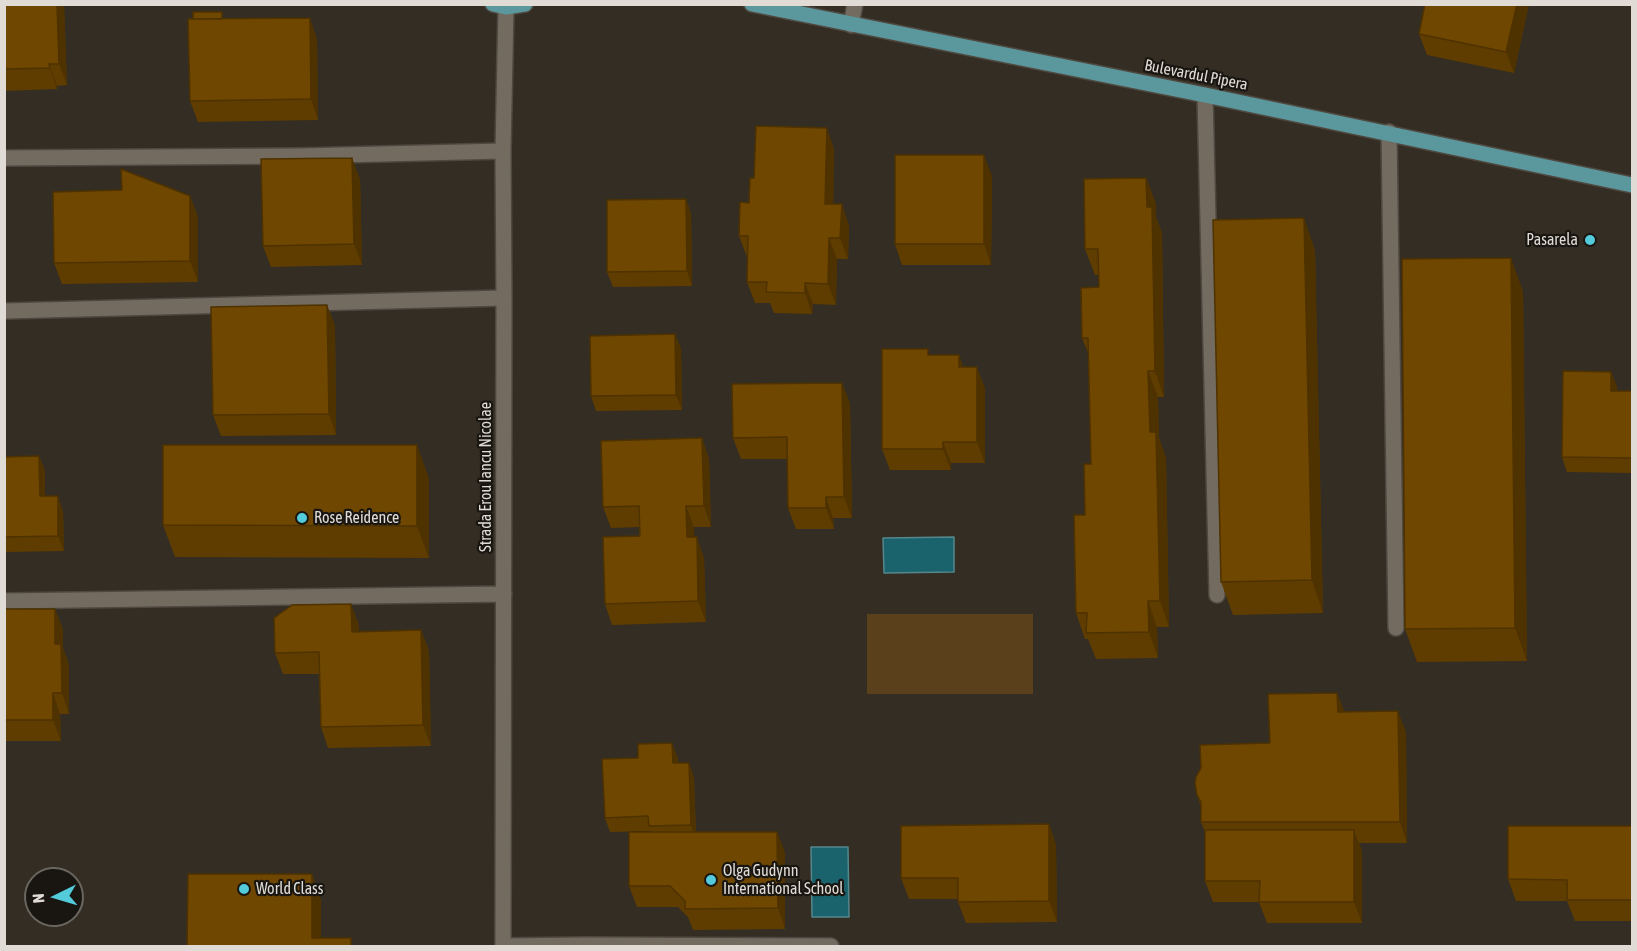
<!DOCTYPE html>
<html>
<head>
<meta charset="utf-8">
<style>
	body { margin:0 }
	#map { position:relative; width:1637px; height:951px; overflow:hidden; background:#342d23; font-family:"Asap Condensed",sans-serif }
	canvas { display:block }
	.frame { position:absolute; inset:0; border:6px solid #e0dbd5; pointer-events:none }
	.north { position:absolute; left:24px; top:867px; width:60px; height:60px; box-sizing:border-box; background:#191611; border:2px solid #69655f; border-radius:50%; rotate:265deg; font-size:16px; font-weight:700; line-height:24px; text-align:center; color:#e0dbd5 }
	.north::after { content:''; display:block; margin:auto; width:21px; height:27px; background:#53cbdb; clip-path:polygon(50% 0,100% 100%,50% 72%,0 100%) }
</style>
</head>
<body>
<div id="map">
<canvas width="1637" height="951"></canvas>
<div class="frame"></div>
<div class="north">N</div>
</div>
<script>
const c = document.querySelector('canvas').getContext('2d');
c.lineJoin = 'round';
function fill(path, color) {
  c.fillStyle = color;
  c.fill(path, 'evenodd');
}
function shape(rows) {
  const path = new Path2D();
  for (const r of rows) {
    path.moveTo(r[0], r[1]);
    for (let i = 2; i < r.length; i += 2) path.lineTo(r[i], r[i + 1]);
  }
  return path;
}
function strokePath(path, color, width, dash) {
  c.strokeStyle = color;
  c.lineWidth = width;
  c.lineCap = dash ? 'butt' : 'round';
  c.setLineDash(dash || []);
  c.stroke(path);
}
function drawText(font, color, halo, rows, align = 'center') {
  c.font = font + ' "Asap Condensed",sans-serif';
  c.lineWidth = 4.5;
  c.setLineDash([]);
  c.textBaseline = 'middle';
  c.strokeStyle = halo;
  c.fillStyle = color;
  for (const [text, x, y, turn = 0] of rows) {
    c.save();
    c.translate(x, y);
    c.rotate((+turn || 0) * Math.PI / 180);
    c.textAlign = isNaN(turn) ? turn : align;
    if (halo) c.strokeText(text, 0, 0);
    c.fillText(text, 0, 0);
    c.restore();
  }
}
fill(shape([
	[867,614,1033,614,1033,694,867,694]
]), '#5a401b');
const water = shape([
	[954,537,954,572,884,573,883,538,954,537],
	[811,847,848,847,849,917,812,917,811,847]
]);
fill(water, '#1a636d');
strokePath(water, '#55878c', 1.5);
const minor = shape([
	[851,25,855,4],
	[1205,95,1217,595],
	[1389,132,1396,628],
	[4,158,300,156,503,151],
	[4,311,504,298],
	[4,601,504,594],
	[503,946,504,298,503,151,506,7],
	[503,946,584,945,831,946]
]);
const major = shape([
	[493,4,506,7,525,4],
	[752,4,1205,95,1632,185]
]);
strokePath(minor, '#4f4840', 18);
strokePath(major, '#4f4840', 18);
strokePath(minor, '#736b60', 15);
strokePath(major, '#5b989d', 15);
fill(shape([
	[4,4,64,4,67,85,57,86,57,89,4,91],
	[1425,4,1529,4,1514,73,1427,55,1419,34],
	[224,19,317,39,318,120,198,122,190,101],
	[834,149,833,204,849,225,848,259,837,259,836,305,813,304,812,314,774,313,770,303,755,303,747,282,748,257,747,257,739,236,749,203,754,178],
	[992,176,991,265,902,265,895,244],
	[1146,178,1156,204,1156,217,1162,233,1164,397,1158,397,1159,438,1166,458,1169,627,1157,627,1158,658,1096,659,1088,639,1085,639,1076,613,1091,464,1089,355,1082,338,1099,287,1099,275,1095,275,1085,249],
	[360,179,362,265,271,267,263,246],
	[190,196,198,217,198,282,62,284,54,263],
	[686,199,691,214,692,286,613,287,607,272],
	[1315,250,1323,613,1233,615,1221,582],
	[1523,291,1527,661,1417,662,1405,629],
	[327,305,335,326,336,435,221,436,213,415],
	[675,334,681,349,682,410,596,411,591,396],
	[931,355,959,355,963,367,985,388,985,463,951,463,951,470,890,470,882,449],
	[1611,372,1617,387,1617,391,1632,391,1632,473,1567,472,1562,457],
	[842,383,850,404,852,518,833,518,834,529,796,529,788,508,787,459,741,459,733,438],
	[702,438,709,459,711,527,694,527,694,537,704,558,706,622,612,625,605,604,640,536,639,527,611,528,603,507],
	[39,456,45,471,45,496,63,511,64,551,4,552,4,457],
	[429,478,429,558,175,557,163,525],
	[4,609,55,609,63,630,63,648,69,665,69,714,60,714,61,741,4,741],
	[359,625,359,632,421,630,429,651,431,746,328,748,321,727,319,674,283,674,275,653],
	[1337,693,1344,711,1406,732,1407,843,1359,843,1362,851,1362,923,1267,923,1259,902,1213,902,1205,881,1205,832,1201,822,1201,807,1197,795,1270,743],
	[678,758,678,763,689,763,694,778,696,832,777,832,785,853,785,929,693,930,688,917,678,907,637,907,629,886,651,832,651,831,610,832,605,818],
	[1049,824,1056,845,1057,922,966,923,958,902,958,899,909,899,901,878],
	[1632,826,1632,921,1575,921,1567,901,1516,901,1508,879]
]), '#5f3d00');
fill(shape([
	[57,4,64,4,67,85,59,64],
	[1517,4,1529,4,1514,73,1506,52],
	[310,18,317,39,318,120,311,99],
	[49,64,57,86,57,89,50,68],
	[827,128,834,149,833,225,825,204],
	[984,155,992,176,991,265,984,244],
	[352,158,360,179,362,265,354,244],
	[1146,178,1156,204,1156,217,1162,233,1164,397,1155,371,1147,207],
	[190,196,198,217,198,282,190,261],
	[686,199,691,214,692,286,687,271],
	[842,204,849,225,848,259,840,238],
	[1304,218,1315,250,1323,613,1312,580],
	[829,238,837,259,836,305,828,284],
	[1511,258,1523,291,1527,661,1515,628],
	[805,283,813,304,812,314,805,293],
	[327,305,335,326,336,435,329,414],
	[675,334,681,349,682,410,676,395],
	[959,355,966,376,959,367],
	[977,367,985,388,985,463,977,442],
	[1148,371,1158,397,1159,438,1166,458,1169,627,1160,601,1150,432],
	[1611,372,1617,387,1616,406,1611,391],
	[842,383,850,404,852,518,844,497],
	[702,438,709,459,711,527,704,506],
	[943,442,951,463,951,470,943,449],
	[417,445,429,478,429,558,417,526],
	[39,456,45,471,45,511,40,496],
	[58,496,63,511,64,551,58,536],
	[826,497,833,518,834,529,826,508],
	[686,506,694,527,695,558,687,537],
	[697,537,704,558,706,622,698,601],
	[1148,601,1157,627,1158,658,1149,632],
	[351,604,359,625,359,653,352,632],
	[55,609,63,630,63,648,69,665,69,714,62,693,55,644],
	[421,630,429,651,431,746,423,725],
	[53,693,60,714,61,741,53,720],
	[1337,693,1345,714,1338,712],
	[1398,711,1406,732,1407,843,1400,822],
	[672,743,678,758,678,778,673,763],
	[689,763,694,778,696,840,691,825],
	[1049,824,1056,845,1057,922,1049,901],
	[1354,830,1362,851,1362,923,1354,902],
	[777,832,785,853,785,929,778,908],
	[312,874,321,900,321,946,312,938]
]), '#4e3200');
const building = shape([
	[4,4,57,4,59,64,49,64,50,68,4,69,4,4],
	[1425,4,1517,4,1506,52,1419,34,1425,4],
	[193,12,222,12,222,19,193,19,193,12],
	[310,18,311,99,190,101,188,19,310,18],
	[756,126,827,128,825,204,842,204,840,238,829,238,828,284,805,283,805,293,766,292,767,282,747,282,748,236,739,236,740,202,749,203,750,178,754,178,756,126],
	[895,155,984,155,984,244,895,244,895,155],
	[352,158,354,244,263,246,261,159,352,158],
	[121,169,190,196,190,261,54,263,53,192,122,190,121,169],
	[1146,178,1147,207,1152,207,1155,371,1148,371,1150,432,1156,432,1160,601,1148,601,1149,632,1086,633,1087,613,1076,613,1074,515,1085,515,1084,464,1091,464,1088,338,1082,338,1081,288,1099,287,1098,249,1085,249,1084,179,1146,178],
	[686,199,687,271,607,272,607,200,686,199],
	[1304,218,1312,580,1221,582,1213,220,1304,218],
	[1511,258,1515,628,1405,629,1402,259,1511,258],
	[327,305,329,414,213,415,211,307,327,305],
	[675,334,676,395,591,396,590,336,675,334],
	[882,349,928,349,928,355,959,355,959,367,977,367,977,442,943,442,943,449,882,449,882,349],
	[1563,371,1611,372,1611,391,1632,391,1632,458,1562,457,1563,371],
	[842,383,844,497,826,497,826,508,788,508,787,437,733,438,732,384,842,383],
	[702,438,704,506,686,506,687,537,697,537,698,601,605,604,603,537,640,536,639,506,603,507,601,441,702,438],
	[163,445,417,445,417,526,163,525,163,445],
	[39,456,40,496,58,496,58,536,4,537,4,457,39,456],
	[351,604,352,632,421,630,423,725,321,727,319,652,275,653,274,618,292,605,351,604],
	[4,609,55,609,55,644,61,644,62,693,53,693,53,720,4,720,4,609],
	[1337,693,1338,712,1398,711,1400,822,1201,822,1201,802,1197,795,1195,783,1196,777,1201,768,1200,745,1270,743,1268,694,1337,693],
	[672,743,673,763,689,763,691,825,649,826,648,816,605,818,602,759,638,758,638,744,672,743],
	[1049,824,1049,901,958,902,958,878,901,878,901,826,1049,824],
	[1508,826,1632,826,1632,900,1567,900,1567,880,1508,879,1508,826],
	[1205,830,1354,830,1354,902,1259,902,1260,881,1205,881,1205,830],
	[629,832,777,832,778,908,685,909,685,901,670,886,629,886,629,832],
	[188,874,312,874,312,938,351,938,351,946,187,946,188,874]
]);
fill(building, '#6f4700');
strokePath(building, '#4e3200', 1.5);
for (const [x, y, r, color] of [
	[1590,240,6,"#53cbdb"],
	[302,518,6,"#53cbdb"],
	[711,880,6,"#53cbdb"],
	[244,889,6,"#53cbdb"]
]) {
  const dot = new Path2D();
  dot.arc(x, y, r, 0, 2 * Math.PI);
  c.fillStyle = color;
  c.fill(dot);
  strokePath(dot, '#191611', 2);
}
drawText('16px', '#e0dbd5', '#191611', [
	["Bulevardul Pipera",1196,75,11],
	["Strada Erou Iancu Nicolae",486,477,-90]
]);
drawText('16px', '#e0dbd5', '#191611', [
	["Pasarela",1578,240,"right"],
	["Rose Reidence",314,518],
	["Olga Gudynn",723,871],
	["International School",723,889],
	["World Class",256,889]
], 'left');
</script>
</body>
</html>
